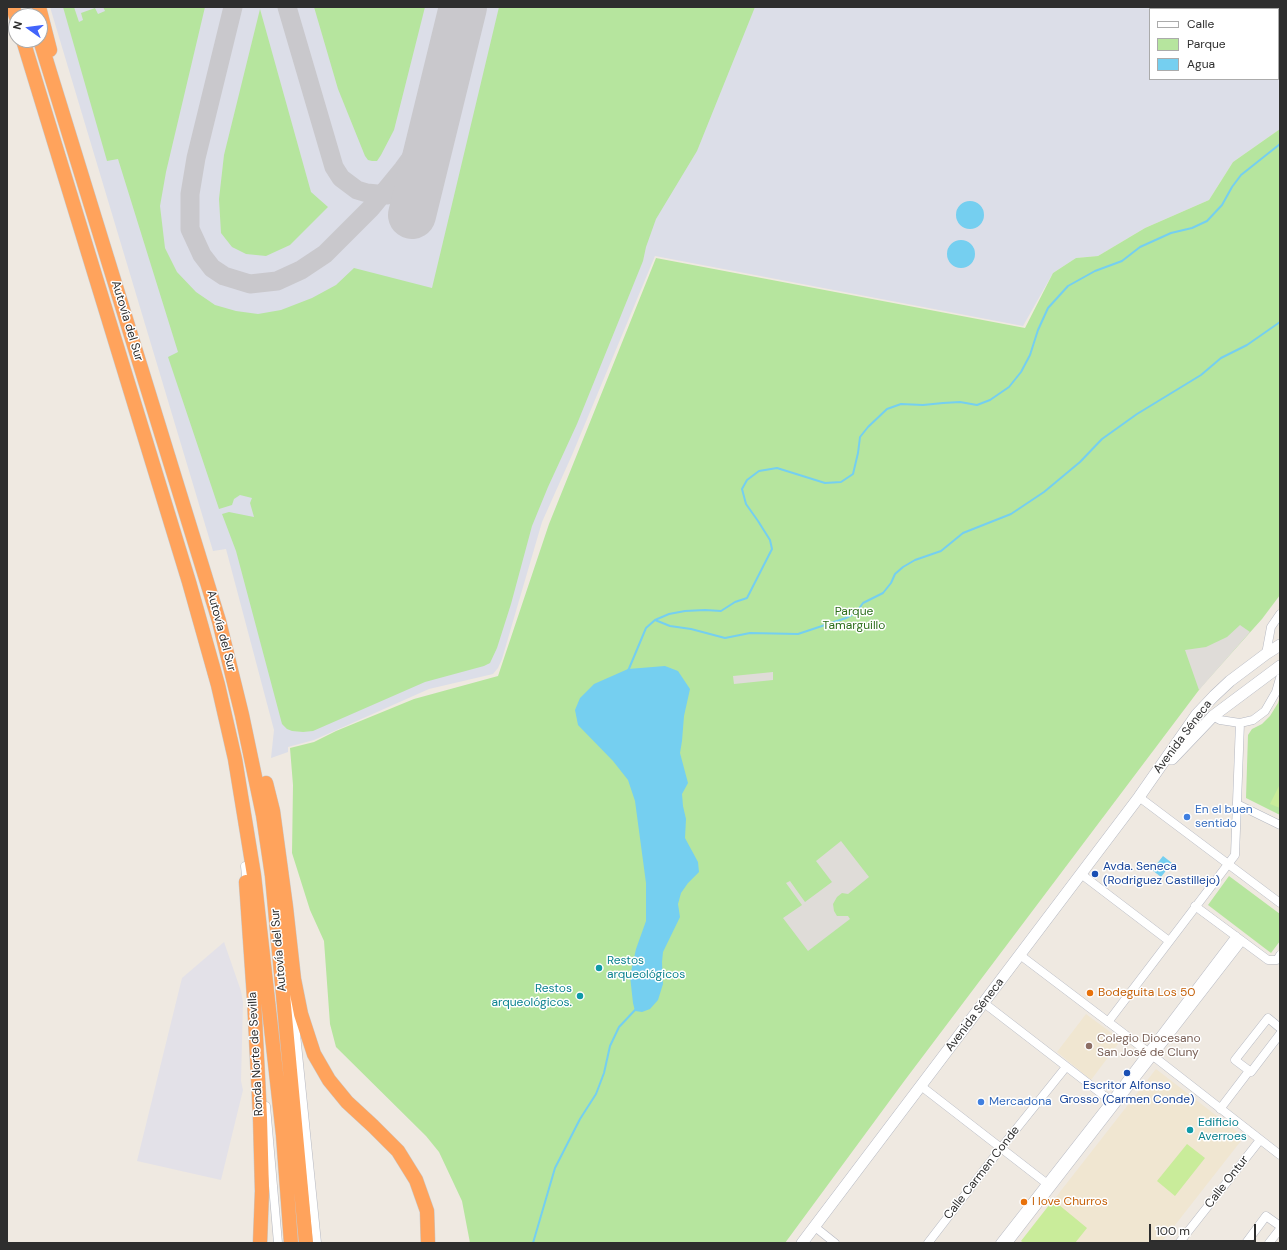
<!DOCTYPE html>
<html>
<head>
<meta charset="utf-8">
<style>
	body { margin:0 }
	#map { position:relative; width:1287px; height:1250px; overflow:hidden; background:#efe9e1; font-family:"DM Sans",sans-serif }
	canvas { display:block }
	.frame { position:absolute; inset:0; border:8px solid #2e2e2e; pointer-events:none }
	.legend { position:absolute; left:1149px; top:8px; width:130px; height:72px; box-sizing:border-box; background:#fff; border:1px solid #ababab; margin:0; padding:5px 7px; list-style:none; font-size:12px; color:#2e2e2e }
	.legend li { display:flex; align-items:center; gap:8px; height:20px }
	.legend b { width:20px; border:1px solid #ababab }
	.north { position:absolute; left:8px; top:8px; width:40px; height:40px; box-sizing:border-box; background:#fff; border:1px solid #ababab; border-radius:50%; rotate:284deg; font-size:11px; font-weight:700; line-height:16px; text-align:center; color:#2e2e2e }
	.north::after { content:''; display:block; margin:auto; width:14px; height:18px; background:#4264fb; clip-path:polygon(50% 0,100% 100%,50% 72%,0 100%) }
	.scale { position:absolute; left:1149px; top:1224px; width:107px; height:18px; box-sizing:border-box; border:2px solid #2e2e2e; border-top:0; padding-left:5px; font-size:12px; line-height:14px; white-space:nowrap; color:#2e2e2e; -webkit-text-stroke:3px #fff; paint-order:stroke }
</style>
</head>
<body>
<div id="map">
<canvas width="1287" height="1250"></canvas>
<div class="frame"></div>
<ul class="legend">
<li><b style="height:5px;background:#fff"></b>Calle</li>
<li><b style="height:11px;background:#b6e59e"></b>Parque</li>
<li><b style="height:11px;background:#75cff0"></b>Agua</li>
</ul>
<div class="north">N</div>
<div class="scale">100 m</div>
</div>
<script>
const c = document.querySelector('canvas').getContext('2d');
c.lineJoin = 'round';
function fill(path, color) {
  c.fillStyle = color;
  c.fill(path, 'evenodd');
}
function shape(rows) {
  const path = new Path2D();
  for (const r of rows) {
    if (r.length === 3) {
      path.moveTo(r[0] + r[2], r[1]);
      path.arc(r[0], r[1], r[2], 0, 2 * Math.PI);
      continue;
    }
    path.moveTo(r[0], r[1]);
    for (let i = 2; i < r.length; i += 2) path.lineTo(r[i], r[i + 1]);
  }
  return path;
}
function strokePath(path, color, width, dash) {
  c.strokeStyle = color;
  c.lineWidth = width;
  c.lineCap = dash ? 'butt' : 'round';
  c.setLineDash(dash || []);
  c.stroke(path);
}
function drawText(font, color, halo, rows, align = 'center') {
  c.font = font + ' "DM Sans",sans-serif';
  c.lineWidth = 3;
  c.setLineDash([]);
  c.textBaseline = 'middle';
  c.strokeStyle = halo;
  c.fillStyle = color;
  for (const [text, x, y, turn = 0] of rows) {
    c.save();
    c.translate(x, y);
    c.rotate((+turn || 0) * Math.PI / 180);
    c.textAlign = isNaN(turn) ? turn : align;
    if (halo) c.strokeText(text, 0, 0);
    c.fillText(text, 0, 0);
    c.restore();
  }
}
fill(shape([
	[224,942,241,991,243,1002,241,1081,243,1090,221,1180,137,1161,182,978]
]), '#e3e1e8');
fill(shape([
	[1086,1014,1121,1040,1091,1080,1057,1052],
	[1156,1069,1244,1137,1161,1243,1020,1243]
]), '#f0e6d1');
fill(shape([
	[50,7,1280,7,1280,129,1233,162,1209,200,1145,228,1098,256,1076,258,1053,273,1023,326,655,256,572,455,542,522,502,659,498,668,493,674,429,689,314,740,288,747,288,752,271,758,274,730,226,549,213,551],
	[1150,9,1278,9,1278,79,1150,79]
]), '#dcdee8');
fill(shape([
	[63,7,74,7,79,22,83,20,81,13,95,8,98,14,105,11,103,7,205,7,166,172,160,206,165,248,177,272,196,292,215,305,236,311,258,314,281,310,312,298,336,285,354,268,432,288,499,7,755,7,697,151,656,219,646,247,643,261,577,424,548,487,532,526,511,604,497,648,490,663,484,666,425,682,313,731,303,732,292,731,287,729,282,724,236,551,222,514,229,512,254,517,250,503,252,498,240,495,234,499,232,505,219,509,168,357,178,352,118,159,107,161],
	[314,7,425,7,394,130,381,155,377,161,372,161,368,160,365,156,338,89],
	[260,9,311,192,328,207,290,245,266,256,246,254,232,247,221,233,219,199,224,155],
	[1280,129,1280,595,1262,619,1202,686,905,1080,785,1243,470,1243,462,1201,439,1152,426,1136,336,1047,330,1024,324,941,310,910,292,853,293,785,290,748,314,742,336,731,414,699,498,676,549,524,656,258,1025,328,1053,273,1076,258,1098,256,1145,228,1209,200,1233,162],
	[1280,696,1280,815,1246,798,1248,735,1252,729,1262,724,1270,716,1278,703],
	[1229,876,1280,914,1280,941,1271,953,1208,905]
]), '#b6e59e');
fill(shape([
	[1280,784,1280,808,1270,804],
	[1187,1144,1205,1158,1175,1196,1157,1181],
	[1053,1200,1087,1228,1075,1243,1024,1243,1021,1241]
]), '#c9ec9a');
fill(shape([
	[1240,625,1250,632,1199,690,1185,650,1206,647,1227,637],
	[773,672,773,680,734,684,733,676],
	[841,841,869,877,848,894,842,893,837,897,833,904,834,911,837,916,848,916,850,919,808,951,783,918,802,905,786,883,790,881,805,902,832,882,816,861]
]), '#dfdcd8');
fill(shape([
	[970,215,14],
	[961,254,14],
	[665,666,678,671,690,689,684,716,682,741,680,753,688,783,682,794,683,806,686,819,685,838,698,862,699,872,688,883,681,893,678,904,680,917,663,952,662,962,663,984,658,1000,650,1009,642,1012,635,1011,633,1003,630,976,636,949,646,921,646,883,635,801,628,780,613,761,578,725,575,710,580,698,594,684,628,669],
	[1163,856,1172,863,1161,877,1152,870]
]), '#75cff0');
strokePath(shape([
	[655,620,670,626,691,629,725,638,750,633,798,634,846,618,856,613,863,603,883,593,891,583,895,574,903,567,915,560,941,551,963,533,1011,514,1044,492,1080,462,1102,439,1137,414,1201,375,1221,358,1247,345,1280,322],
	[628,671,646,628,655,620,669,614,685,611,705,610,721,611,735,602,747,598,772,549,770,540,758,521,746,504,742,489,747,480,759,471,777,468,825,483,841,482,853,474,858,453,860,437,868,427,887,409,901,404,923,405,943,403,960,402,977,405,990,400,1009,387,1021,372,1030,355,1038,330,1048,308,1068,286,1095,271,1122,261,1140,247,1171,233,1192,228,1207,221,1222,205,1232,187,1241,175,1280,144],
	[533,1243,555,1168,580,1119,596,1094,604,1073,610,1046,619,1027,636,1009]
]), '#75cff0', 2);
strokePath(shape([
	[233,7,196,158,190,194,190,229,202,255,212,268,224,276,250,284,277,281,301,270,325,254,371,208,403,169,417,150,442,95],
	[287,7,334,167,341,178,357,190,367,193,387,195,405,191,412,187,418,180,422,171,431,138]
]), '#c9c8cc', 19);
strokePath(shape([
	[412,215,463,7]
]), '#c9c8cc', 48);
const street = shape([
	[1266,654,1271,627,1280,614],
	[1213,716,1220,720,1240,723,1253,720,1265,711,1276,692,1280,678],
	[1139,797,1280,903],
	[1237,804,1280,825],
	[245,866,247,885],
	[1081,874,1169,941],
	[1195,906,1268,960,1277,960,1280,955],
	[1020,955,1148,1052,1280,1155],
	[289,985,295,1024,317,1243],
	[984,1003,1111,1101],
	[1108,1022,1235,855,1240,723],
	[1280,1028,1268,1018,1235,1060,1251,1072,1280,1034],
	[921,1086,1050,1186],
	[266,1106,278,1243],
	[1220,1109,1249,1071],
	[815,1227,835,1243],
	[928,1243,1001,1148,1066,1067],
	[1000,1243,1111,1101,1236,936],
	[1008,1243,1242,941],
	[1179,1243,1260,1140],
	[1246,1243,1266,1216,1280,1226],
	[1269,1243,1280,1229]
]);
const secondary = shape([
	[1172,759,1213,716,1280,666],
	[802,1243,1139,797,1197,714,1214,696,1230,681,1266,654,1280,645]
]);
const highway = shape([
	[13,7,16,17],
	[39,7,50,50],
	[23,40,189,582,218,685,235,759,254,875,283,1135,291,1243],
	[40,40,219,621,242,715,263,815,272,876,306,1243],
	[266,783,273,811,286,907,294,979,301,1014,314,1054,329,1080,347,1102,373,1126,398,1151,416,1180,427,1211,428,1243],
	[246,882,254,998,260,1117,262,1191,260,1243]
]);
strokePath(street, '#b4b7c1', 9);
strokePath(secondary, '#b4b7c1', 12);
strokePath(highway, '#c9c9c9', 15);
strokePath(street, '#fff', 8);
strokePath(secondary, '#fff', 11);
strokePath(highway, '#ffa35c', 14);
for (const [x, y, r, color] of [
	[1187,817,4,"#3f7fe0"],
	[1095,874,4,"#1a4fb4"],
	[599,968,4,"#0f9aa8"],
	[1090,993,4,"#e8710a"],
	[580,996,4,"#0f9aa8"],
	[1089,1046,4,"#8d6e63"],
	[1127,1073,4,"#1a4fb4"],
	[981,1102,4,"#3f7fe0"],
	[1190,1130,4,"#0f9aa8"],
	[1024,1202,4,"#e8710a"]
]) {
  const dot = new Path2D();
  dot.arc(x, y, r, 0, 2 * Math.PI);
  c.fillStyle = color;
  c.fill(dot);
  strokePath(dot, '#fff', 1.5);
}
drawText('12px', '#2e2e2e', '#fff', [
	["Autovía del Sur",127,321,73],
	["Autovía del Sur",221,631,75],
	["Avenida Séneca",1183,737,-53],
	["Autovía del Sur",279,950,-95],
	["Avenida Séneca",975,1015,-53],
	["Ronda Norte de Sevilla",256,1054,-93],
	["Calle Carmen Conde",982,1173,-52],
	["Calle Ontur",1227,1182,-52]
]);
drawText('12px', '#2c6e1b', '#fff', [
	["Parque",854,612],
	["Tamarguillo",854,626]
]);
drawText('12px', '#366cbe', '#fff', [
	["En el buen",1195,810],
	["sentido",1195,824],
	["Mercadona",989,1102]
], 'left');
drawText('12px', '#164399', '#fff', [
	["Avda. Seneca",1103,867],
	["(Rodriguez Castillejo)",1103,881],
	["Escritor Alfonso",1127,1086,"center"],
	["Grosso (Carmen Conde)",1127,1100,"center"]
], 'left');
drawText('12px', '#0d838f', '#fff', [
	["Restos",607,961],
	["arqueológicos",607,975],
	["Restos",572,989,"right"],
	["arqueológicos.",572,1003,"right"],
	["Edificio",1198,1123],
	["Averroes",1198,1137]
], 'left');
drawText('12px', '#c56008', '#fff', [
	["Bodeguita Los 50",1098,993],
	["I love Churros",1032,1202]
], 'left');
drawText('12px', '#785e54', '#fff', [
	["Colegio Diocesano",1097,1039],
	["San José de Cluny",1097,1053]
], 'left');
</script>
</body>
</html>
